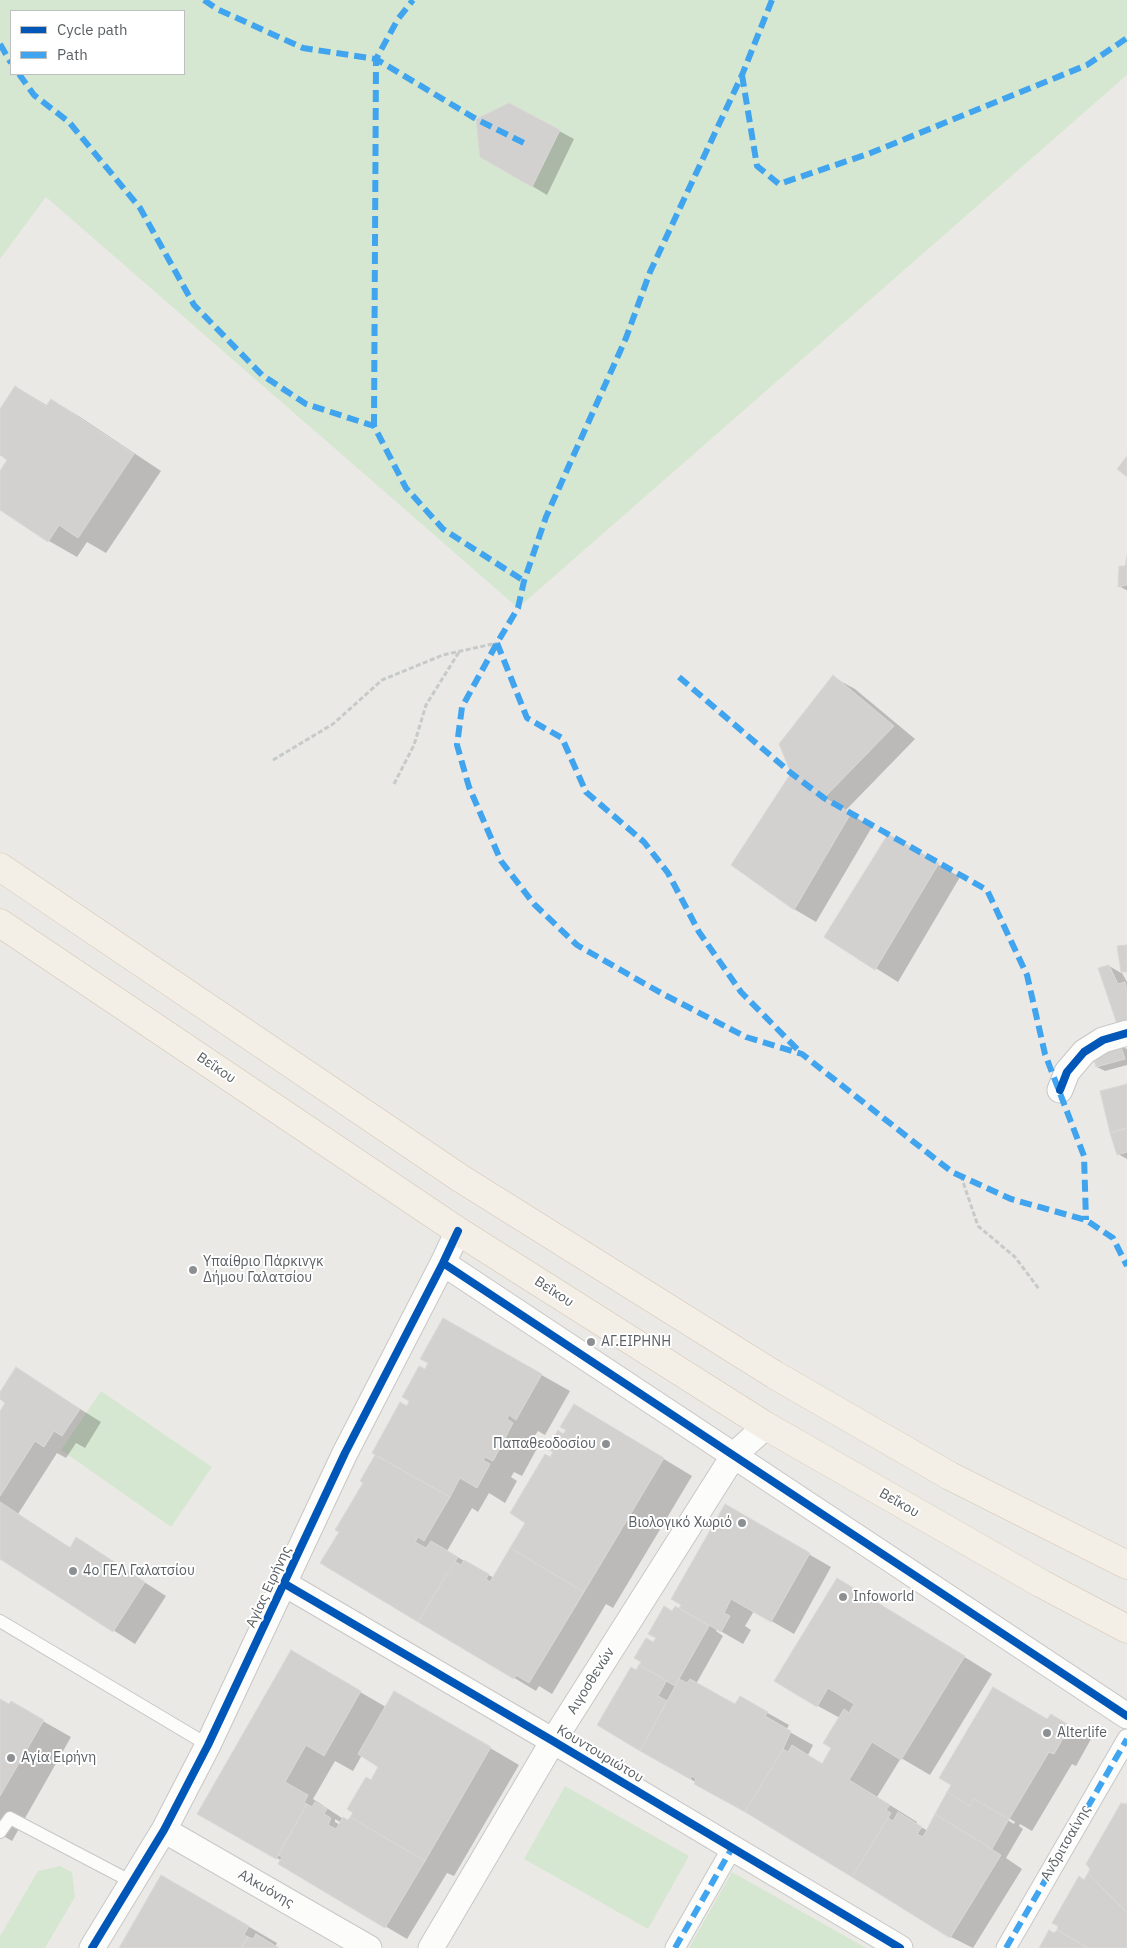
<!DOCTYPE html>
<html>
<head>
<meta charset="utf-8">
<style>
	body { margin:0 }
	#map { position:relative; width:1127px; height:1948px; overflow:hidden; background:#ebe9e6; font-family:"IBM Plex Sans",sans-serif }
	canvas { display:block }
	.legend { position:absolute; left:10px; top:10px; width:175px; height:65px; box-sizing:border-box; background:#fff; border:1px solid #bdbfc1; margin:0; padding:6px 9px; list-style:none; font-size:15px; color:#5b6064 }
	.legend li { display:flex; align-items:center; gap:10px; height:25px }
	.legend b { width:25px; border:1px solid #bdbfc1 }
</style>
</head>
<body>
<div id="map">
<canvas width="1127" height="1948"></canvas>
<ul class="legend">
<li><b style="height:6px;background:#0057b8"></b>Cycle path</li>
<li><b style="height:6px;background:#40a5ee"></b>Path</li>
</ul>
</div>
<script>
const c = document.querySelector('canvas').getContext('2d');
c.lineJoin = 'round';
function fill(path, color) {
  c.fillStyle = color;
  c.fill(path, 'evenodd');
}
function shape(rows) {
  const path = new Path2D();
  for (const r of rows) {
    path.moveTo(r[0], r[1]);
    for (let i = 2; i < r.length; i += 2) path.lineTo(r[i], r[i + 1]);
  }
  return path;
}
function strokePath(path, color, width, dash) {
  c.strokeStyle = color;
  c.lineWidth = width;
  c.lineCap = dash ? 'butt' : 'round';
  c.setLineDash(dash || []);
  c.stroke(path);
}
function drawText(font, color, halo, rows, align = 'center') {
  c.font = font + ' "IBM Plex Sans",sans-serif';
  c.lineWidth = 4;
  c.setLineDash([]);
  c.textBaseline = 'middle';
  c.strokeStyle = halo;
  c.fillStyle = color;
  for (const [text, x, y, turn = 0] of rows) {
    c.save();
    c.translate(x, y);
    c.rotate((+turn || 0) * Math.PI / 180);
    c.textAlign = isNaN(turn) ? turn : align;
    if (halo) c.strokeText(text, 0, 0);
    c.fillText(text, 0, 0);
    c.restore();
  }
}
fill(shape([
	[0,0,1127,0,1127,75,518,608,46,197,0,259],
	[11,11,184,11,184,74,11,74],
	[101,1391,212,1467,171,1527,61,1450],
	[565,1786,689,1856,648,1929,524,1859],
	[60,1866,72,1872,75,1897,45,1948,0,1948,0,1936,38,1871],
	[732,1872,866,1948,689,1948]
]), '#d6e7d1');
fill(shape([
	[559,131,574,139,547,195,482,156],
	[16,387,48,406,52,400,80,417,161,471,106,553,87,542,77,557,49,541,0,508,0,473,9,460,0,454,0,411],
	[1127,561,1127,590,1126,590,1119,586],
	[833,677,855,689,915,739,845,811,872,827,816,922,794,909,793,773],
	[888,836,960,877,898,982,826,937],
	[1109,966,1123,974,1122,973,1127,982,1127,1031],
	[1120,1046,1127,1049,1127,1065,1105,1071,1097,1067],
	[1127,1085,1127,1159,1118,1154],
	[444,1320,570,1391,545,1435,538,1431,534,1437,541,1441,522,1476,514,1472,511,1477,517,1481,505,1503,489,1493,478,1512,472,1508,447,1551,494,1578,527,1522,550,1458,564,1435,603,1422,692,1476,613,1608,606,1604,552,1694,539,1686,536,1691,322,1562,384,1458,426,1370],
	[16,1369,101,1422,85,1448,76,1443,66,1458,57,1453,18,1514,71,1548,77,1539,166,1596,135,1644,0,1558,0,1413,7,1402,0,1398,0,1394],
	[725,1506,831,1567,794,1634,754,1611,745,1626,751,1630,743,1644,717,1629,716,1631,723,1636,696,1684,736,1706,741,1698,789,1725,786,1730,813,1745,808,1755,823,1764,833,1748,840,1718,818,1706,866,1596,992,1674,930,1775,901,1758,877,1797,917,1822,916,1824,928,1831,948,1793,1048,1720,1051,1715,1091,1739,1076,1766,1072,1764,1032,1831,1020,1824,1019,1826,1023,1829,1006,1858,1022,1869,973,1948,951,1937,758,1818,640,1750,636,1671,673,1613,679,1610,682,1605],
	[996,1810,1015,1822,1014,1824,996,1813],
	[291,1652,386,1707,395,1692,519,1765,454,1876,447,1873,407,1939,280,1864,282,1861,199,1813],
	[362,1755,380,1766,348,1822,313,1799,335,1761,353,1771],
	[335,1819,345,1825,344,1827,335,1822],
	[0,1700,10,1706,11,1703,71,1737,12,1841,0,1834],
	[162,1876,277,1943,275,1947,277,1948,120,1948]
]), '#0003');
const building = shape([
	[509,103,560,130,532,187,480,157,476,119,509,103],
	[15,386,46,406,51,399,134,454,78,538,59,525,48,542,0,510,0,471,7,460,0,455,0,409,15,386],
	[1127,456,1127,477,1117,469,1127,456],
	[1127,556,1127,585,1118,587,1119,566,1125,566,1127,556],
	[833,675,894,726,824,798,791,773,779,744,833,675],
	[791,773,824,798,851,813,794,910,731,865,791,773],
	[888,834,939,863,875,970,824,937,888,834],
	[1127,945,1127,972,1121,972,1117,946,1127,945],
	[1109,965,1118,984,1125,982,1127,990,1127,1024,1118,1027,1098,968,1109,965],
	[1120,1044,1125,1059,1096,1067,1092,1053,1120,1044],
	[1127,1084,1127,1128,1110,1133,1100,1091,1127,1084],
	[1127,1128,1127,1152,1117,1155,1110,1133,1127,1128],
	[443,1318,542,1374,516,1420,509,1415,507,1419,513,1423,493,1461,485,1457,483,1460,490,1464,477,1488,460,1478,450,1497,372,1453,400,1402,407,1406,409,1401,402,1397,419,1366,425,1369,428,1363,420,1359,443,1318],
	[16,1367,80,1409,62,1436,54,1431,44,1447,35,1441,0,1496,0,1411,5,1403,0,1399,0,1392,16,1367],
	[574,1404,664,1458,584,1592,510,1548,525,1523,510,1513,545,1454,550,1457,553,1452,547,1449,558,1430,563,1434,566,1430,560,1427,574,1404],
	[375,1455,450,1497,424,1541,418,1537,415,1542,426,1548,431,1541,458,1557,418,1622,320,1563,339,1532,335,1530,363,1483,360,1481,375,1455],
	[0,1502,70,1548,76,1537,145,1582,113,1632,0,1559,0,1502],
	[725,1504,810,1553,771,1622,731,1599,724,1613,730,1616,721,1632,679,1608,681,1605,671,1599,725,1504],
	[510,1548,584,1592,529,1683,516,1675,514,1679,418,1622,454,1561,461,1565,464,1560,489,1574,486,1579,490,1582,510,1548],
	[837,1578,965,1656,901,1760,872,1742,849,1780,890,1805,886,1810,891,1813,852,1877,745,1812,783,1749,788,1752,792,1745,822,1764,831,1748,823,1743,844,1709,849,1713,854,1704,828,1688,817,1707,774,1681,837,1578],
	[664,1606,672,1611,675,1606,709,1626,675,1686,639,1665,641,1662,634,1658,646,1638,653,1642,656,1638,648,1634,664,1606],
	[291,1650,361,1691,324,1756,306,1745,285,1782,308,1795,304,1803,307,1804,276,1859,197,1814,291,1650],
	[639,1665,667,1680,658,1696,667,1701,640,1751,597,1725,631,1667,636,1670,639,1665],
	[679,1679,687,1683,690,1679,735,1704,740,1696,768,1712,765,1716,791,1731,783,1749,745,1812,694,1784,696,1779,692,1776,690,1779,640,1751,679,1679],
	[993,1687,1047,1719,1051,1714,1070,1726,1054,1754,1049,1752,1009,1819,974,1799,970,1806,947,1792,951,1785,939,1778,993,1687],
	[394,1691,491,1747,425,1861,350,1817,353,1813,347,1809,366,1777,371,1780,378,1767,358,1754,394,1691],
	[0,1699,9,1704,11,1701,44,1720,0,1796,0,1699],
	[947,1792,970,1806,974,1799,1009,1819,992,1849,935,1814,947,1792],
	[315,1802,327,1809,324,1814,331,1818,328,1825,336,1829,343,1817,348,1820,350,1817,425,1861,385,1928,278,1864,282,1857,278,1855,307,1804,312,1807,315,1802],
	[1121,1803,1127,1804,1127,1913,1088,1873,1090,1869,1086,1864,1121,1803],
	[898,1812,922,1827,917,1834,923,1837,935,1814,1001,1855,950,1938,852,1877,888,1818,893,1821,898,1812],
	[1088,1873,1127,1913,1127,1948,1088,1948,1057,1930,1058,1926,1052,1923,1079,1876,1084,1880,1088,1873],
	[161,1875,249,1926,244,1935,248,1937,241,1948,119,1948,161,1875],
	[1049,1930,1054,1933,1057,1930,1088,1948,1039,1948,1049,1930],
	[256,1934,279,1948,241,1948,248,1937,253,1939,256,1934]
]);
fill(building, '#d3d1d0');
strokePath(building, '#dad8d5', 1);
const service = shape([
	[0,1621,208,1745],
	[0,1832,10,1818,132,1882]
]);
const pedestrian = shape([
	[675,1948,732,1848],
	[1006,1948,1127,1739]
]);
const minor = shape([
	[1060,1090,1067,1072,1084,1052,1103,1040,1127,1033],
	[443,1263,1127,1716],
	[285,1584,553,1741,900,1948],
	[164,1830,369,1948],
	[92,1948,164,1830,208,1745,345,1453,443,1263,458,1231],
	[431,1948,553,1741,734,1455,766,1426]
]);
const primary = shape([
	[0,867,460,1178,775,1375,950,1476,1127,1565],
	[0,923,458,1231,766,1426,1042,1584,1127,1629]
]);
strokePath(service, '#c7c7c7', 14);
strokePath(pedestrian, '#c7c7c7', 21);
strokePath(minor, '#c7c7c7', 27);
strokePath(primary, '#d3c5b4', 29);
strokePath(shape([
	[273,760,333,724,382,680,443,655,497,643],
	[394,784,414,745,426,705,459,652],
	[961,1176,978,1226,1015,1257,1039,1289]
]), '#c6cbc8', 3, [5, 2.5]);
strokePath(service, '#fcfcfb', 12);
strokePath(pedestrian, '#fcfcfb', 19);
strokePath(minor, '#fcfcfb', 25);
strokePath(primary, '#f3efe7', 28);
strokePath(shape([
	[204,0,217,9,303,48,376,59,476,119,528,145],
	[772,0,742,75,650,272,626,338,546,517,524,581,518,608,497,643,462,707,457,745,469,787,501,861,534,904,577,945,661,993,746,1037,802,1054,952,1172,1011,1199,1086,1220,1113,1238,1127,1266],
	[0,44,11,63],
	[19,74,34,95,69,122,140,208,194,305,262,375,306,404,374,426,406,488,443,529,524,581],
	[742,75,757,166,779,184,868,154,1087,65,1127,38],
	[374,426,376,59,398,19,413,0],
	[497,643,527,718,562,738,586,792,644,842,668,873,699,932,741,992,800,1052],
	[679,677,791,773,824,798,987,890,1027,975,1045,1054,1084,1156,1086,1220],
	[675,1948,732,1848],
	[1006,1948,1127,1739]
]), '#40a5ee', 6, [12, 6]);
strokePath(shape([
	[1060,1090,1067,1072,1084,1052,1103,1040,1127,1033],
	[443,1263,1127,1716],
	[285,1584,553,1741,900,1948],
	[92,1948,164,1830,208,1745,345,1453,443,1263,458,1231]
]), '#0057b8', 8);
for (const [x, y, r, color] of [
	[193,1270,5,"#8d9092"],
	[591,1342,5,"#8d9092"],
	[606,1444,5,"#8d9092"],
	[742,1523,5,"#8d9092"],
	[73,1571,5,"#8d9092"],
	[843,1597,5,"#8d9092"],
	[1047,1733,5,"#8d9092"],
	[11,1758,5,"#8d9092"]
]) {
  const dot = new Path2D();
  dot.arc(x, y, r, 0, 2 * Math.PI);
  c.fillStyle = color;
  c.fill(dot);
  strokePath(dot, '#fff', 2);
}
drawText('14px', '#5b6064', '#fff', [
	["Βεΐκου",216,1068,34],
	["Βεΐκου",554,1292,33],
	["Βεΐκου",899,1503,30],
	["Αγίας Ειρήνης",269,1587,-65],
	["Αιγοσθενών",591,1681,-58],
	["Κουντουριώτου",600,1754,31],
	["Ανδριτσαίνης",1066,1843,-60],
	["Αλκυόνης",266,1889,30]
]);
drawText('14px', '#5b6064', '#fff', [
	["Υπαίθριο Πάρκινγκ",203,1262],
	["Δήμου Γαλατσίου",203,1278],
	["ΑΓ.ΕΙΡΗΝΗ",601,1342],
	["Παπαθεοδοσίου",596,1444,"right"],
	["Βιολογικό Χωριό",732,1523,"right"],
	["4ο ΓΕΛ Γαλατσίου",83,1571],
	["Infoworld",853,1597],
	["Alterlife",1057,1733],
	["Αγία Ειρήνη",21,1758]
], 'left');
</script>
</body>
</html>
